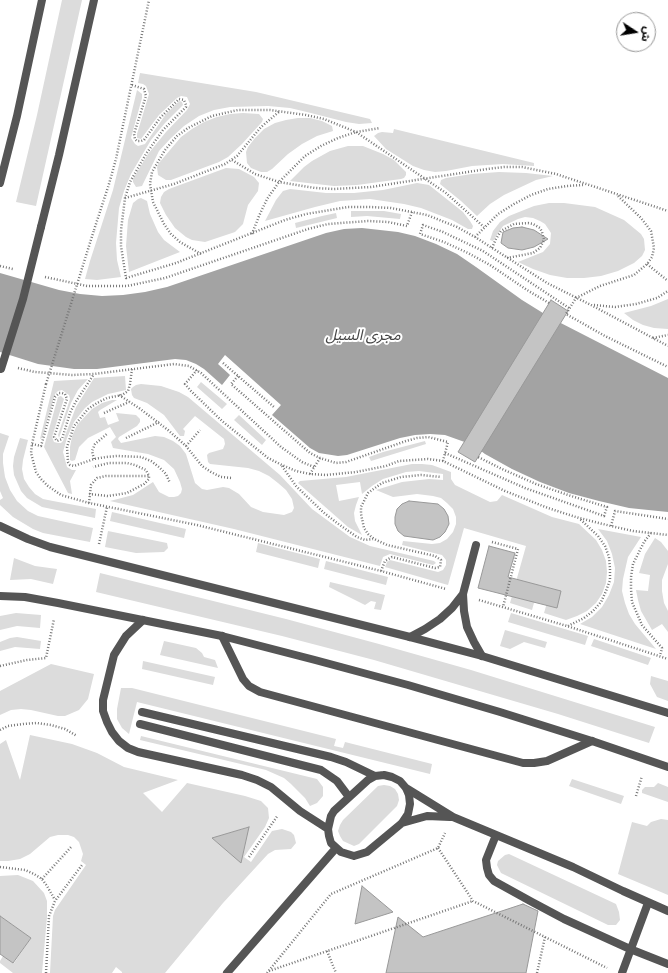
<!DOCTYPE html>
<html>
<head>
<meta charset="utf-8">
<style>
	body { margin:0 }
	#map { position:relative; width:668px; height:973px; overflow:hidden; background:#fff; font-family:"IBM Plex Sans","Noto Sans Arabic",sans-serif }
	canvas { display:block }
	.north { position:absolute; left:616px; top:12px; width:40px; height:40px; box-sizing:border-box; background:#fff; border:1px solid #999; border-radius:50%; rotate:102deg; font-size:11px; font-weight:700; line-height:16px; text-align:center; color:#000 }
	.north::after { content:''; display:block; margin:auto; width:14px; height:18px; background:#000; clip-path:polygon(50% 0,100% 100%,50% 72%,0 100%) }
</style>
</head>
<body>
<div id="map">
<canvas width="668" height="973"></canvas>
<div class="north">ش</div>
</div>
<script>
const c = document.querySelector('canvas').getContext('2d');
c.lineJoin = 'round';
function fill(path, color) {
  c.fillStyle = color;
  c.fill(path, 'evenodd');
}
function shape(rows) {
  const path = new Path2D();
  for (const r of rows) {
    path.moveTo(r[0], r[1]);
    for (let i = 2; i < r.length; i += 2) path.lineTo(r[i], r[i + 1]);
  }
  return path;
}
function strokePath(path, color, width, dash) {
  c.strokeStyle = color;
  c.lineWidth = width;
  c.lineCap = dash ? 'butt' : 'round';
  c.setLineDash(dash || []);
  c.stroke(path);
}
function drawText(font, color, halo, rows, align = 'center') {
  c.font = font + ' "IBM Plex Sans","Noto Sans Arabic",sans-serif';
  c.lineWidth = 4;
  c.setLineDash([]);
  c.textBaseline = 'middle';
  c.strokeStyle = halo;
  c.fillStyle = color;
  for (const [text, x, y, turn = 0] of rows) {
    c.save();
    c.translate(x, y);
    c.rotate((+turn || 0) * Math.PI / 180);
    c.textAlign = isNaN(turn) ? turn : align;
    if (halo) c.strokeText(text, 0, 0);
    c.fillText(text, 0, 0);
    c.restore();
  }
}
fill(shape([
	[62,0,82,0,36,206,16,202,37,115],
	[140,73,256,92,370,119,372,123,359,124,346,122,311,113,290,108,268,106,230,107,214,110,199,116,184,126,171,138,159,151,142,186,136,187,133,182,133,179,148,154,166,132,187,110,190,104,187,97,181,96,177,98,159,115,141,139,137,138,137,134,149,94,146,86,143,84,138,83],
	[137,90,142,94,142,98,131,138,135,144,138,146,145,144,166,114,177,103,180,101,182,102,183,105,165,123,151,140,131,174,124,191,119,208,116,243,117,260,121,277,97,280,85,279,90,261,113,190],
	[243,113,259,114,263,119,262,122,242,144,228,157,219,162,171,180,166,180,158,175,157,167,159,163,181,137,192,129,204,122,217,117,230,114],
	[298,118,310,118,322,121,332,126,333,131,317,136,302,144,288,154,272,169,267,172,261,172,251,168,247,163,246,152,248,147,255,138,264,129,275,123,286,120],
	[394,129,534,163,534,166,503,164,472,166,446,171,435,172,424,170,413,166,386,149,374,136,378,133,382,132,393,133],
	[348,146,363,146,383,154,394,160,406,172,406,175,404,178,401,179,357,185,334,186,290,181,304,167,312,161,330,151],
	[226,168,239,169,254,177,259,183,258,191,248,205,243,224,235,232,205,242,192,240,186,237,175,228,166,215,160,203,161,197,164,192,169,189],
	[499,172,526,173,553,176,536,180,504,195,490,204,477,216,461,201,440,184,441,180,446,178,472,174],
	[417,183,429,185,463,212,470,221,473,226,472,229,468,229,452,220,421,208,404,204,370,199,340,201,315,207,265,221,276,200,283,191,290,189,326,193,354,193,383,190],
	[141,198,147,201,150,214,158,232,164,240,180,252,129,272,126,246,128,220,133,203,138,199],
	[549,203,564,203,595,207,624,220,641,234,644,239,645,250,642,256,634,263,618,271,601,276,584,278,567,278,550,275,533,269,518,262,543,252,550,244,551,233,545,224,540,221,533,218,525,217,518,219,503,226,493,241,490,240,493,231,500,222,509,216,534,206],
	[351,211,384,211,401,214,400,219,367,216,351,217],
	[336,213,337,218,296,228,295,223,322,216],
	[668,299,668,329,654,328,643,325,633,320,624,313,651,306],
	[125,376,126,390,108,394,92,402,85,408,74,422,67,438,63,452,67,467,72,470,76,470,70,481,72,494,68,493,44,447,58,397,61,396,64,399,52,437,54,442,58,443,61,443,63,441,76,407,94,378],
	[88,379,78,390,71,403,59,438,58,435,70,399,69,395,62,390,58,391,55,394,42,438,40,439,54,381],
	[201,382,227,404,222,409,197,387],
	[141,384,161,386,179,392,188,397,280,475,312,509,350,537,370,546,434,561,436,563,433,565,390,554,383,557,380,566,234,529,110,501,133,495,153,482,159,492,169,497,174,497,178,496,181,493,182,489,180,482,174,469,164,460,148,454,113,448,111,442,116,437,110,427,88,438,79,447,75,460,72,461,70,460,70,447,72,436,77,425,92,409,102,403,112,400,117,400,100,410,98,412,100,418,105,417,108,425,119,421,116,413,136,415,140,419,140,422,137,426,119,437,118,439,121,443,155,436,164,437,173,441,180,446,186,454,195,483,202,489,207,490,223,487,229,488,239,494,251,507,263,512,284,515,292,512,294,508,292,499,286,490,278,483,269,476,259,471,248,468,210,464,208,462,207,455,209,453,223,449,225,444,224,439,195,416,183,429,185,431,184,436,180,436,164,415,147,403,134,398,132,395,131,389,133,387,136,385],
	[239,415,266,440,262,445,234,420],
	[0,433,9,436,3,454,3,463,5,477,10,490,17,501,28,511,38,516,93,528,90,542,43,533,33,529,13,517,0,505,0,500,3,498,0,491],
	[20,438,28,440,23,460,22,469,24,479,29,487,35,494,43,499,53,501,96,509,95,518,42,507,27,498,21,491,14,475,13,466,14,457],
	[425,441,426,444,371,461,369,457,383,452],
	[412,464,422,464,432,465,451,472,451,479,455,485,490,502,497,501,502,495,552,517,579,524,596,540,602,550,606,561,607,572,606,583,602,594,596,603,587,611,577,616,566,620,544,613,551,589,539,585,532,610,510,603,526,546,464,528,448,585,385,567,387,562,390,560,438,572,443,570,446,565,446,560,442,555,402,545,403,541,432,544,440,543,447,539,453,532,456,524,456,517,453,509,447,503,441,498,433,496,417,494,393,497,376,490,402,482,429,479,443,480,443,474,419,471,406,472,383,479,372,486,362,494,360,482,336,485,339,501,359,497,356,505,354,513,355,521,362,535,348,527,298,483,300,481,346,477],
	[112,512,186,529,184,538,110,521],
	[598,529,641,537,628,557,623,579,622,591,625,603,629,614,635,624,656,649,580,624,592,617,602,607,609,595,614,582,615,568,612,554,607,541],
	[108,531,167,543,168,548,164,552,136,553,105,547],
	[655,538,661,542,668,551,668,564,662,580,662,591,664,603,668,611,668,632,662,624,652,630,641,611,638,600,636,590,648,591,650,575,639,573,645,554],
	[258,543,320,559,318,568,256,552],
	[14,558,35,566,57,569,53,584,31,579,10,580],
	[326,561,388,577,386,585,324,569],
	[100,573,286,619,379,644,471,670,655,727,649,743,558,714,374,660,282,636,96,592],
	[330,582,385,595,381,610,374,609,376,602,371,601,365,605,329,587],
	[16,613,41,615,40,628,17,626,0,630,0,616],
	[511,613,588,636,585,645,508,622],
	[505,630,547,642,545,648,524,642,510,649,500,646],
	[17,637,41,641,40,649,15,647,0,651,0,642,10,638],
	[594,639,651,658,648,665,591,646],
	[164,641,196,648,202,653,204,657,215,660,218,668,160,655],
	[143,661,215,677,213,685,142,669],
	[51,664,94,674,88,699,79,710,65,716,58,716,31,710,21,709,11,710,0,715,0,691],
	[651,676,668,681,668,701,657,697,650,684],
	[121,688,132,688,336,739,334,746,343,748,345,742,432,764,430,774,137,702,129,734,122,728,117,719,117,709],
	[30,735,72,744,97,753,124,767,178,780,143,793,162,812,187,783,245,796,261,801,268,808,269,818,265,827,244,857,251,862,272,831,282,829,291,832,294,835,296,843,291,849,275,850,268,854,223,903,165,973,122,973,122,972,116,967,112,973,50,973,53,916,55,910,86,865,81,861,83,854,79,842,74,837,68,835,58,835,50,837,30,854,20,859,8,861,0,861,0,744,6,740,20,780],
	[248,827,241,862,213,839,213,838],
	[141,736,317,779,323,787,323,796,317,803,310,806,305,798,291,784,284,778,266,770,140,740],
	[572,779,624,796,621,804,569,786],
	[658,783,668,787,668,802,642,793,642,790,645,787,654,787],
	[384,785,390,786,395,789,398,794,399,800,397,806,359,844,354,846,343,841,340,836,338,831,340,825,343,820,378,786],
	[661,819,668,820,668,895,618,874,632,822,647,826,651,822],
	[509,854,616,904,619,912,620,920,616,925,608,925,501,873,497,865,498,861,505,855],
	[18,875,33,881,44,893,47,901,47,917,42,973,13,973,0,963,0,961,3,956,14,963,31,938,0,916,0,876]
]), '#dcdcdc');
fill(shape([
	[362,228,398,232,415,236,436,244,457,254,476,267,522,300,551,318,668,378,668,512,629,508,599,501,569,493,540,482,512,469,485,454,473,445,445,435,430,434,415,435,400,438,347,455,338,456,319,453,310,448,272,415,281,405,225,355,218,364,230,375,222,385,204,369,196,364,186,360,175,359,97,369,74,369,38,364,0,352,0,273,59,290,80,294,102,296,123,295,145,292,167,287,326,233,344,229]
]), '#a3a3a3');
const building = shape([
	[522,227,534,230,548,239,534,247,522,250,508,248,501,243,503,232,513,228,522,227],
	[551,300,568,311,475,462,458,452,551,300],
	[409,501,438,504,444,509,448,516,449,524,445,532,440,537,433,540,404,536,398,531,395,524,395,517,397,509,402,504,409,501],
	[489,546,515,553,508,577,561,591,557,608,478,588,489,546],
	[249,827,241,863,212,838,249,827],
	[362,886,393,912,355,924,362,886],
	[523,904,538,911,526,973,386,973,398,917,423,937,523,904],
	[0,916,31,938,13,963,0,954,0,916]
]);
fill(building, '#c4c4c4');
strokePath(building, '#999', 1);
strokePath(shape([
	[132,85,144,89,146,96,134,134,135,139,137,141,141,141,144,140,160,118,179,99,184,100,186,105,186,107,163,130,146,154,130,182,125,198,121,230,121,246,126,278,176,263,285,220,306,214,348,207,370,207,391,208,427,215,457,227,475,237,547,283,591,305,668,346],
	[232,160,255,174,279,182,315,188,334,189,371,187,487,169,504,167,522,167,556,174,668,211],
	[618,196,641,218,651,231,654,248,652,257,647,264,634,275,600,286,576,298,566,314,605,336,668,367],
	[125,198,174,184,225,164,237,156,261,127,280,111],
	[94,230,109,184,116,159,149,0],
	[252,234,259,216,267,199,279,182,305,156,321,146,338,138,356,132,380,128],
	[475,237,498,214,514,204,531,195,548,189,567,186,583,185],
	[492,248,496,239,501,231,514,224,528,223,533,224,540,228,542,232,544,240,540,248,533,253,507,258],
	[201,254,180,242,171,234,164,224,153,202,150,184,152,172,165,150,177,136,188,128,212,116,238,110,270,110,306,115,324,119,356,132,446,193,484,227],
	[647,264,668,281],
	[0,266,13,269],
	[45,277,87,286,127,286,165,278,308,229,328,224,368,221,388,222,407,226,412,212],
	[549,303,527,290,490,265,468,253,444,242,420,234,423,225,443,232,483,251,569,308],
	[594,305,615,307,636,304,657,298,668,291],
	[653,338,668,335],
	[223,363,274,407],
	[18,368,35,372,72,375,94,374,174,364,189,366,201,373,281,447,302,462,314,467],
	[132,369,130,384,128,391,122,395,107,398,97,403,88,409,74,426,67,447,68,462,70,465,74,466,94,459,106,457,117,456,141,457,151,461,159,467,166,474,170,483],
	[197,370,185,384,191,391,222,421,268,458,282,465,296,471,310,474,326,475,356,472,386,466,399,461,428,459,443,461,505,491,548,508,579,518,611,526,633,531,668,535],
	[238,376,231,384,310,453,320,458,336,463,346,462,406,441,417,438,428,437,448,442,443,461],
	[46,384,32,444,31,453,36,472,41,479,48,486,61,495,89,503,197,525,381,571,446,589],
	[119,395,139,408,168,430,186,446,202,466,211,472,221,477,232,478],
	[104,413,129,402],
	[126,438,159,422],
	[32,444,41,446,55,397,59,393,62,393,65,394,67,399,54,437,57,441,62,439,70,413,75,403,94,374],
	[186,446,200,430],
	[445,453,525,488,604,516,607,507,571,496,536,484,502,469,478,457],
	[94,459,92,451,95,444,108,433],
	[282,466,296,486,323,512,337,523,357,537,365,540,373,539],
	[310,474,320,458],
	[89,494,108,496,127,493,144,484,149,479,149,476,146,470,135,465,127,463,109,463,93,467],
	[89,503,91,485,97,478,106,476,149,476],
	[611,526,615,511,668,519],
	[651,533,644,542,633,564,631,577,631,589,632,602,642,625,662,648,660,656],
	[492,542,518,549,503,607],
	[99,544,107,507],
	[381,571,385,561,392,557,435,568,440,567,441,560,435,556,387,545,374,539,368,534,364,528,361,514,361,507,368,493,382,483,401,477,421,475,441,477],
	[479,600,567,626,668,659],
	[568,626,584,618,593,611,601,602,606,591,610,580,610,569,609,557,605,546,598,536,580,519],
	[0,666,27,660,46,658,54,619],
	[0,730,8,726,23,724,37,723,51,725,65,729,77,736],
	[636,796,642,776],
	[438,848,473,901,607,968],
	[249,857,278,815],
	[0,867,25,870,34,874,42,879,47,886,55,900],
	[42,879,72,846],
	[327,951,336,973],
	[269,971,473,901],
	[46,973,49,916,55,901,82,865],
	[267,973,331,894,438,848,445,833],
	[537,973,545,937]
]), '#777', 2.5, [1, 2]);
strokePath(shape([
	[476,545,463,594,464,611,467,627,474,642,482,656],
	[143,620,126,636,114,655,103,700,103,711,107,722,112,732,119,741,128,748,138,752,242,775,257,780,271,787,300,811,328,829],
	[222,636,243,679,249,686,260,692,523,763,534,763,547,761,592,741],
	[410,637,425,629,440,619,452,608,463,594],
	[142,712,331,757,346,762,375,776],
	[140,724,321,770,337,781,349,797],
	[384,775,392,777,400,781,406,788,409,795,410,804,408,814,402,823,367,852,354,856,341,852,331,843,329,836,328,829,331,816,334,811,368,780,375,776,384,775],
	[406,788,453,817,573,867,623,891,668,911],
	[402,823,427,816,450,817],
	[496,835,486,860,487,868,489,875,494,881,532,902,564,919,630,949,668,964],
	[227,973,336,848],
	[622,973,648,903]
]), '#555', 8);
strokePath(shape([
	[0,183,17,116,42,0],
	[41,227,59,155,94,0],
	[0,526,28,539,50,547,410,637,482,656,668,713],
	[0,596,25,597,58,603,222,636,315,660,408,685,500,712,592,741,668,767]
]), '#555', 8);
strokePath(shape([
	[46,384,94,230]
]), '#777', 2.5, [1, 2]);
strokePath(shape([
	[1,369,23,299,41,227]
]), '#555', 8);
drawText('italic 15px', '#444', '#fff', [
	["مجرى السيل",363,336]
]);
</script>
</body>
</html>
